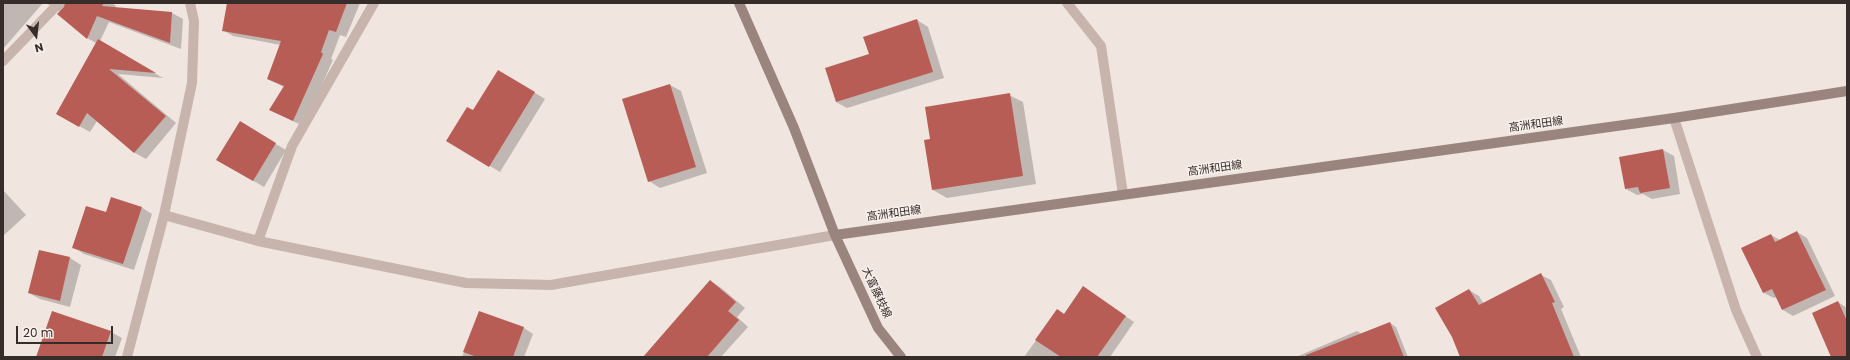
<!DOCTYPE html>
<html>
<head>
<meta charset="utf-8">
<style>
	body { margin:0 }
	#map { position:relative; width:1850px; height:360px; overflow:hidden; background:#f0e5df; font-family:Poppins,sans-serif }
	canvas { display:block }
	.frame { position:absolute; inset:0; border:4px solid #362c2a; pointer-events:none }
	.north { position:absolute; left:16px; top:16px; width:40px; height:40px; -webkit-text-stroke:3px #f8f0eb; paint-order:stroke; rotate:165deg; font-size:11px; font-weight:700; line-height:16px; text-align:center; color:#362c2a }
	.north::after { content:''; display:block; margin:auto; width:14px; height:18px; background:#362c2a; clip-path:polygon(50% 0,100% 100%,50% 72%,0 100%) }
	.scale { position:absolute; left:16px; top:326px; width:97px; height:18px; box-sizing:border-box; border:2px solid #362c2a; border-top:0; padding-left:5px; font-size:12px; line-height:14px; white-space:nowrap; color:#362c2a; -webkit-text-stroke:3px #f8f0eb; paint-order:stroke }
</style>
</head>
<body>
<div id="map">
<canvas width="1850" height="360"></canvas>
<div class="frame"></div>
<div class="north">N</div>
<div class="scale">20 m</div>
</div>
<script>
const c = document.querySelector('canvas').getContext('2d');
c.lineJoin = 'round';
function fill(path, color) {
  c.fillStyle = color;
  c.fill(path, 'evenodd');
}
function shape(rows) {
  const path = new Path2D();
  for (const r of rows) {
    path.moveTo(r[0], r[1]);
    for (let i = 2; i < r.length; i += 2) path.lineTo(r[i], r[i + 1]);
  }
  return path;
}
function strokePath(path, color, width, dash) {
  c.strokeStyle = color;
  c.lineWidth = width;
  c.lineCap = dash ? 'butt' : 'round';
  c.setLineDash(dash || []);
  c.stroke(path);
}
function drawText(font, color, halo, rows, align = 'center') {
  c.font = font + ' Poppins,"Noto Sans JP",sans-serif';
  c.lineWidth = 3;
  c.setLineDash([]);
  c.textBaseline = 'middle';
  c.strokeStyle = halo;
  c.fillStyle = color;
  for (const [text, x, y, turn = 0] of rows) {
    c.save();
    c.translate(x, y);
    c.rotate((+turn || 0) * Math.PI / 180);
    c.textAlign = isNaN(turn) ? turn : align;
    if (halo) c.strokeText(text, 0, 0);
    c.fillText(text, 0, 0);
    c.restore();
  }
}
fill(shape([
	[3,3,43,3,3,49],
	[46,3,112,3,116,6,115,8,172,13,183,19,181,49,109,22,100,41,163,78,118,74,176,123,146,159,135,153,97,121,90,132,57,114,96,43,87,38,60,12],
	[228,3,360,3,346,37,340,35,331,59,333,60,303,126,270,110,284,87,268,79,281,45,233,36,223,30],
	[917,20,928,27,944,78,847,108,836,102,870,55],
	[509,77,545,99,500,172,490,166,474,111],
	[670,85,681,91,707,173,660,188,649,181],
	[1009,95,1023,102,1036,184,947,198,933,190,931,140],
	[240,123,286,150,264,187,218,160],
	[1663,150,1674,156,1680,194,1652,199,1643,194,1637,195,1626,189],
	[3,190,26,215,3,236],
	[141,207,152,214,134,270,84,254,73,247,106,214],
	[1797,232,1807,238,1835,296,1793,316,1783,310,1777,297,1774,298,1764,293,1743,248,1771,235,1780,240],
	[40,251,70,258,81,265,70,307,40,299,29,293],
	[1541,275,1551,280,1564,307,1561,309,1581,357,1461,357,1469,290,1479,296,1484,304],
	[710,281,720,287,745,308,737,317,748,327,721,357,644,357],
	[1092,293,1134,322,1110,357,1024,357,1058,310,1064,314],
	[1838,302,1847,308,1847,357,1832,357],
	[53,312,111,332,122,338,115,357,37,357],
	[480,312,524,328,533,334,524,357,462,357],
	[1390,323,1396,327,1408,357,1296,357,1357,331,1362,334]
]), '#0003');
fill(shape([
	[65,3,104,3,102,6,172,12,170,43,97,16,87,39,57,14,64,7],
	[227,3,347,3,336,32,329,30,321,52,323,54,293,121,269,110,284,86,267,79,281,41,222,31],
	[917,19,933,72,836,102,825,68,869,54,863,37],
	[98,39,156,73,109,69,166,116,134,153,87,113,79,127,56,114],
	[498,70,535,92,489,167,446,141,467,107,473,110],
	[670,84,696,167,648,182,622,99],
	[1010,93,1023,176,932,190,924,140,930,139,925,107],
	[240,121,276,143,253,181,216,160],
	[1663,149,1670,188,1640,193,1638,187,1625,189,1619,157],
	[111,197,142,207,123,264,72,248,86,206,106,212],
	[1797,231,1826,290,1782,310,1772,289,1763,293,1741,248,1771,234,1775,242],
	[39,250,70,257,60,301,28,293],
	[1541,273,1555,302,1552,303,1574,357,1460,357,1452,337,1435,308,1469,289,1479,305],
	[710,280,736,302,728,311,739,320,707,357,643,357],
	[1083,286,1126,316,1097,357,1061,357,1035,340,1057,309,1064,314],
	[1838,301,1847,321,1847,357,1831,357,1812,313],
	[52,311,111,331,102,357,36,357],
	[479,311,524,327,513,357,477,357,463,352],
	[1390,322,1404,357,1306,357,1306,355]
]), '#b85d55');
strokePath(shape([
	[1067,3,1101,46,1123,194],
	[3,61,59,3],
	[1674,118,1736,310,1757,357],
	[164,215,258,241,466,283,551,285,835,235],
	[258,241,292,146,374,3],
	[127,357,164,215,192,83,194,21,190,3]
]), '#c7b4ac', 10);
strokePath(shape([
	[739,3,794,128,835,235,878,328,901,357],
	[835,235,1674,118,1847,91]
]), '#9a847e', 10);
drawText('11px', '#362c2a', '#f8f0eb', [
	["高洲和田線",1536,125,-8],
	["高洲和田線",1215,169,-8],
	["高洲和田線",894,214,-8],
	["大富藤枝線",876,293,65]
]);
</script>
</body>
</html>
